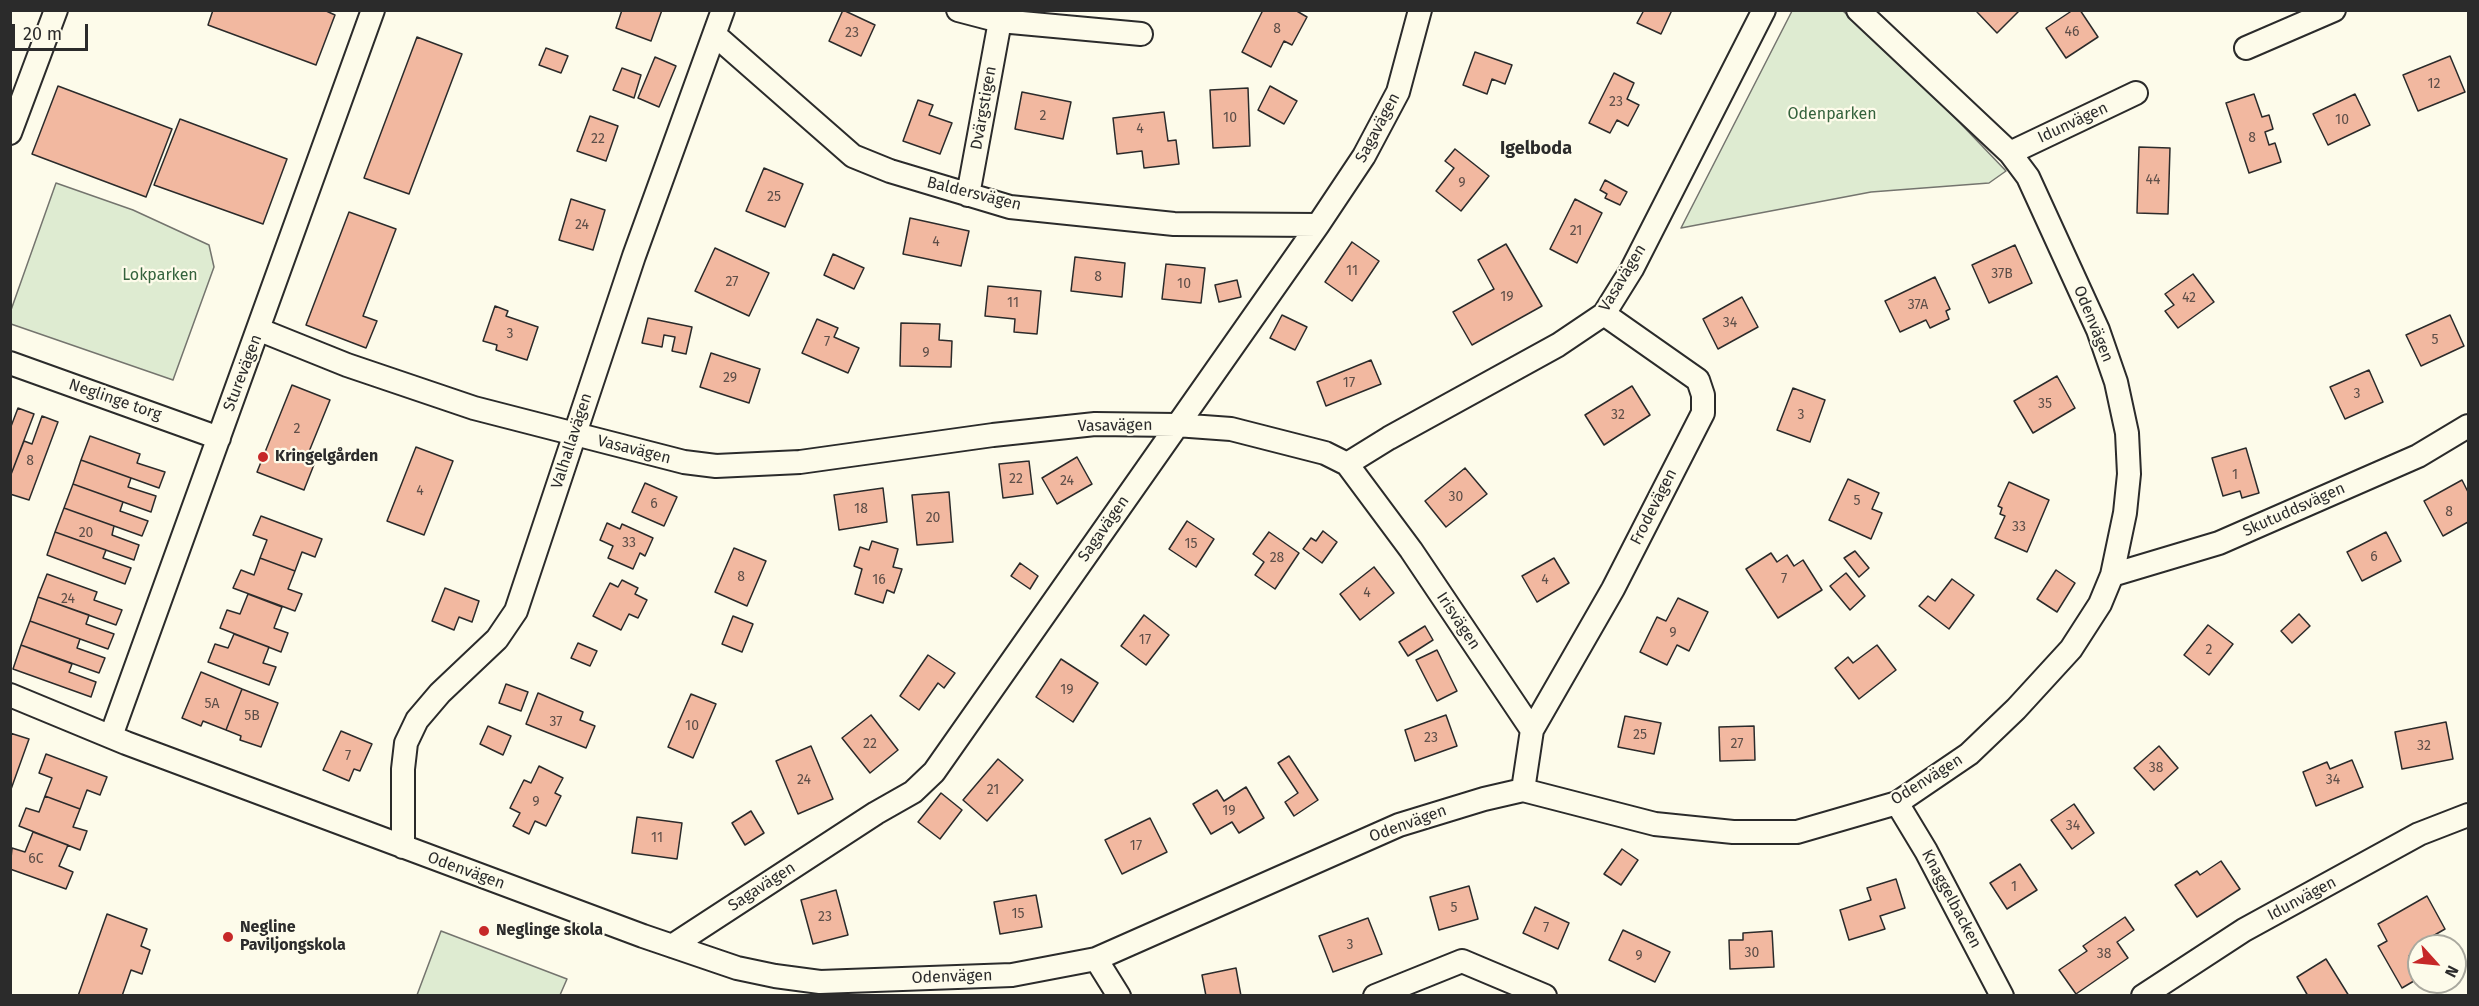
<!DOCTYPE html>
<html>
<head>
<meta charset="utf-8">
<style>
	body { margin:0 }
	#map { position:relative; width:2479px; height:1006px; overflow:hidden; background:#fdfbea; font-family:"Fira Sans",sans-serif }
	canvas { display:block }
	.frame { position:absolute; inset:0; border:12px solid #2b2b2b; pointer-events:none }
	.north { position:absolute; left:2407px; top:934px; width:60px; height:60px; box-sizing:border-box; background:#fdfbea; border:2px solid #a9a89e; border-radius:50%; rotate:117deg; font-size:16px; font-weight:700; line-height:24px; text-align:center; color:#2b2b2b }
	.north::after { content:''; display:block; margin:auto; width:21px; height:27px; background:#c62828; clip-path:polygon(50% 0,100% 100%,50% 72%,0 100%) }
	.scale { position:absolute; left:12px; top:24px; width:76px; height:27px; box-sizing:border-box; border:3px solid #2b2b2b; border-top:0; padding-left:8px; font-size:18px; line-height:21px; white-space:nowrap; color:#2b2b2b; -webkit-text-stroke:4px #fdfbea; paint-order:stroke }
</style>
</head>
<body>
<div id="map">
<canvas width="2479" height="1006"></canvas>
<div class="frame"></div>
<div class="north">N</div>
<div class="scale">20 m</div>
</div>
<script>
const c = document.querySelector('canvas').getContext('2d');
c.lineJoin = 'round';
function fill(path, color) {
  c.fillStyle = color;
  c.fill(path, 'evenodd');
}
function shape(rows) {
  const path = new Path2D();
  for (const r of rows) {
    path.moveTo(r[0], r[1]);
    for (let i = 2; i < r.length; i += 2) path.lineTo(r[i], r[i + 1]);
  }
  return path;
}
function strokePath(path, color, width, dash) {
  c.strokeStyle = color;
  c.lineWidth = width;
  c.lineCap = dash ? 'butt' : 'round';
  c.setLineDash(dash || []);
  c.stroke(path);
}
function drawText(font, color, halo, rows, align = 'center') {
  c.font = font + ' "Fira Sans",sans-serif';
  c.lineWidth = 4.5;
  c.setLineDash([]);
  c.textBaseline = 'middle';
  c.strokeStyle = halo;
  c.fillStyle = color;
  for (const [text, x, y, turn = 0] of rows) {
    c.save();
    c.translate(x, y);
    c.rotate((+turn || 0) * Math.PI / 180);
    c.textAlign = isNaN(turn) ? turn : align;
    if (halo) c.strokeText(text, 0, 0);
    c.fillText(text, 0, 0);
    c.restore();
  }
}
const green = shape([
	[1792,11,1843,11,1918,79,2006,171,1989,183,1871,192,1681,228,1792,11],
	[56,183,133,210,209,245,214,267,173,380,11,324,11,310,56,183],
	[441,931,567,979,560,995,417,995,441,931]
]);
fill(green, '#deebd1');
strokePath(green, '#74746e', 1.5);
const building = shape([
	[213,10,324,10,335,15,316,65,208,25,213,10],
	[622,10,662,10,651,41,616,28,622,10],
	[843,10,875,25,861,56,829,41,843,10],
	[1263,10,1295,10,1307,17,1292,45,1284,41,1271,67,1242,52,1263,10],
	[1644,10,1672,10,1661,34,1637,23,1644,10],
	[1979,10,2020,10,1997,33,1977,12,1979,10],
	[2073,10,2080,10,2098,37,2066,58,2046,28,2073,10],
	[417,37,462,54,409,194,364,178,417,37],
	[546,48,568,56,561,73,539,65,546,48],
	[1475,52,1512,65,1505,84,1492,79,1487,94,1463,85,1475,52],
	[2450,56,2465,92,2418,111,2403,75,2450,56],
	[655,57,676,66,659,107,638,98,655,57],
	[622,68,641,75,634,98,613,90,622,68],
	[1614,73,1634,83,1627,99,1639,105,1628,126,1617,120,1610,133,1589,123,1614,73],
	[58,86,172,129,146,197,32,154,58,86],
	[1270,86,1297,101,1284,124,1258,110,1270,86],
	[1248,88,1250,146,1213,148,1210,90,1248,88],
	[1022,92,1071,102,1063,139,1015,129,1022,92],
	[2254,94,2262,117,2269,115,2273,129,2265,132,2269,145,2275,143,2281,162,2249,173,2226,103,2254,94],
	[2355,94,2370,125,2328,145,2313,114,2355,94],
	[918,100,933,105,929,115,952,123,940,154,903,141,918,100],
	[1164,112,1168,141,1176,140,1179,164,1144,168,1142,151,1117,154,1113,118,1164,112],
	[590,116,618,126,606,161,577,151,590,116],
	[180,119,287,159,263,224,154,185,180,119],
	[2139,147,2170,148,2168,214,2137,213,2139,147],
	[1455,149,1489,176,1461,211,1436,191,1454,168,1445,161,1455,149],
	[764,168,803,184,785,227,746,211,764,168],
	[1605,180,1627,192,1620,205,1605,198,1607,194,1600,190,1605,180],
	[571,199,605,210,593,250,559,240,571,199],
	[1575,199,1602,213,1577,263,1550,249,1575,199],
	[349,212,396,229,363,316,377,321,366,348,306,325,349,212],
	[910,218,969,231,961,266,903,254,910,218],
	[1352,242,1379,261,1352,301,1325,282,1352,242],
	[1506,244,1542,306,1472,345,1453,312,1494,289,1478,260,1506,244],
	[2015,245,2032,283,1989,303,1972,265,2015,245],
	[715,248,769,273,749,316,695,291,715,248],
	[833,254,864,268,854,289,824,275,833,254],
	[1075,257,1125,263,1122,297,1071,291,1075,257],
	[1166,264,1205,268,1201,303,1162,299,1166,264],
	[2193,274,2214,302,2178,328,2165,311,2174,305,2165,294,2193,274],
	[1935,277,1950,309,1946,311,1949,319,1930,328,1926,320,1900,332,1885,301,1935,277],
	[1237,280,1241,297,1219,302,1215,285,1237,280],
	[988,286,1041,291,1037,334,1014,332,1015,319,985,316,988,286],
	[1742,297,1758,327,1718,349,1703,319,1742,297],
	[495,306,508,311,506,316,538,327,527,360,496,350,497,345,483,341,495,306],
	[1282,315,1307,327,1295,350,1270,338,1282,315],
	[2450,315,2464,346,2421,366,2406,335,2450,315],
	[648,318,692,327,686,354,672,351,675,337,664,335,662,347,642,343,648,318],
	[817,319,838,328,834,337,859,348,848,373,802,353,817,319],
	[901,323,940,324,939,340,952,341,951,367,900,366,901,323],
	[711,353,760,369,749,403,700,387,711,353],
	[1371,360,1381,384,1326,406,1317,382,1371,360],
	[2369,370,2383,402,2345,419,2330,387,2369,370],
	[2057,376,2075,408,2033,433,2014,401,2057,376],
	[292,385,330,400,306,459,315,462,304,490,257,472,292,385],
	[1632,386,1650,415,1604,445,1585,415,1632,386],
	[1793,388,1825,400,1810,442,1777,430,1793,388],
	[18,408,34,414,10,477,10,429,18,408],
	[42,416,58,422,29,500,10,494,10,477,24,441,32,444,42,416],
	[90,436,140,454,137,463,165,472,159,488,81,460,90,436],
	[416,447,453,461,424,535,387,521,416,447],
	[2246,448,2259,493,2242,498,2240,491,2223,496,2212,458,2246,448],
	[1077,457,1092,484,1057,504,1042,478,1077,457],
	[81,460,131,478,128,487,156,496,151,512,73,484,81,460],
	[1029,461,1033,494,1003,498,999,464,1029,461],
	[1465,468,1487,494,1446,527,1425,501,1465,468],
	[1848,479,1879,493,1872,509,1882,513,1871,539,1829,520,1848,479],
	[2462,480,2468,492,2468,522,2443,536,2424,501,2462,480],
	[2009,482,2049,500,2027,552,1995,538,2005,516,2000,514,2002,508,1998,506,2009,482],
	[645,483,677,497,664,526,632,512,645,483],
	[73,484,123,502,120,511,148,521,142,536,64,508,73,484],
	[883,488,887,522,839,530,834,495,883,488],
	[949,492,953,542,917,545,912,495,949,492],
	[64,508,114,526,112,535,139,545,134,560,55,532,64,508],
	[261,516,322,539,315,557,302,552,295,571,260,558,267,540,253,535,261,516],
	[1187,521,1214,539,1196,567,1169,549,1187,521],
	[607,523,620,529,622,524,653,538,645,556,640,553,633,569,608,558,613,546,600,540,607,523],
	[1323,531,1337,542,1322,563,1303,549,1311,538,1316,541,1323,531],
	[55,532,106,550,103,558,131,568,125,584,47,555,55,532],
	[1269,532,1299,553,1275,589,1255,575,1264,562,1253,554,1269,532],
	[2386,532,2401,561,2362,581,2347,552,2386,532],
	[872,541,898,549,893,567,902,569,894,593,887,590,883,603,855,594,862,569,854,566,860,547,869,550,872,541],
	[734,548,766,561,747,606,715,592,734,548],
	[1855,551,1869,568,1859,577,1844,558,1855,551],
	[1771,553,1777,562,1787,555,1794,566,1803,560,1822,590,1778,618,1746,569,1771,553],
	[260,558,295,571,288,589,302,594,295,611,233,588,241,570,254,575,260,558],
	[1554,558,1569,583,1537,602,1522,576,1554,558],
	[1020,563,1038,576,1030,589,1011,576,1020,563],
	[1374,567,1394,593,1360,620,1340,594,1374,567],
	[2056,570,2075,583,2057,612,2037,599,2056,570],
	[1846,573,1865,596,1850,610,1830,586,1846,573],
	[47,574,97,592,94,600,122,610,116,625,38,597,47,574],
	[1952,579,1974,595,1949,629,1919,606,1928,596,1935,601,1952,579],
	[622,580,638,588,635,594,647,600,638,618,629,614,621,630,593,616,610,583,618,587,622,580],
	[445,588,479,601,472,622,459,617,454,630,432,621,445,588],
	[248,594,282,607,274,628,288,633,281,652,220,628,227,610,240,614,248,594],
	[38,597,89,615,86,624,114,634,108,649,30,621,38,597],
	[1678,598,1708,612,1689,651,1677,645,1667,665,1640,652,1657,617,1666,621,1678,598],
	[2299,614,2310,626,2292,643,2281,631,2299,614],
	[1144,615,1169,635,1146,665,1121,646,1144,615],
	[733,616,753,624,742,652,722,644,733,616],
	[30,621,80,639,77,648,105,658,99,673,21,645,30,621],
	[2208,625,2233,644,2209,675,2184,655,2208,625],
	[1425,626,1433,640,1408,656,1399,642,1425,626],
	[234,634,269,647,263,663,276,667,269,685,208,662,215,644,228,648,234,634],
	[578,643,597,651,590,666,571,658,578,643],
	[21,645,72,664,69,672,96,682,91,697,13,669,21,645],
	[1877,645,1896,670,1859,699,1835,668,1848,657,1853,663,1877,645],
	[1437,650,1457,691,1437,701,1416,660,1437,650],
	[928,655,955,673,944,688,938,683,919,710,900,696,928,655],
	[1061,659,1098,683,1073,722,1036,697,1061,659],
	[201,672,242,689,226,730,203,721,201,726,182,718,201,672],
	[506,684,528,692,521,711,499,703,506,684],
	[242,689,278,703,261,747,240,740,241,736,226,730,242,689],
	[538,693,583,712,580,720,595,726,586,748,526,724,538,693],
	[691,694,716,704,693,758,668,747,691,694],
	[871,715,898,750,870,773,842,738,871,715],
	[1446,715,1457,746,1415,761,1405,730,1446,715],
	[1625,716,1661,723,1654,754,1618,747,1625,716],
	[2446,722,2453,759,2402,769,2395,732,2446,722],
	[488,726,511,736,503,755,480,744,488,726],
	[1754,726,1755,760,1720,761,1719,727,1754,726],
	[341,731,372,744,360,771,354,769,349,781,323,770,341,731],
	[10,733,29,739,10,792,10,733],
	[811,746,833,799,798,814,776,761,811,746],
	[2159,746,2178,768,2154,790,2134,768,2159,746],
	[46,754,107,777,100,795,87,790,80,809,45,796,52,778,39,773,46,754],
	[1289,756,1318,800,1294,816,1285,802,1298,793,1278,763,1289,756],
	[998,759,1023,780,987,821,963,800,998,759],
	[2352,760,2363,787,2316,806,2303,772,2327,762,2330,769,2352,760],
	[539,766,563,778,555,793,561,796,546,826,535,821,529,834,513,826,520,813,510,808,524,780,531,783,539,766],
	[1246,787,1264,818,1239,833,1232,822,1211,834,1193,804,1217,790,1224,801,1246,787],
	[941,793,962,810,940,839,918,822,941,793],
	[45,796,80,809,73,827,87,831,80,850,19,826,26,808,39,812,45,796],
	[2074,804,2094,833,2072,849,2051,820,2074,804],
	[751,811,764,833,745,845,732,823,751,811],
	[637,817,682,823,677,859,632,853,637,817],
	[1150,818,1167,852,1122,874,1105,840,1150,818],
	[33,832,68,845,59,866,73,872,66,889,10,869,12,848,25,852,33,832],
	[1622,849,1638,860,1621,885,1604,874,1622,849],
	[2221,861,2240,889,2197,917,2175,885,2197,871,2200,875,2221,861],
	[2020,864,2037,890,2007,909,1990,883,2020,864],
	[1896,879,1905,908,1880,916,1885,929,1849,940,1840,910,1871,900,1867,888,1896,879],
	[1469,886,1478,919,1439,930,1430,897,1469,886],
	[836,890,848,935,813,944,801,900,836,890],
	[1036,895,1042,927,1000,934,994,902,1036,895],
	[2427,896,2445,929,2426,940,2429,945,2419,946,2419,951,2409,956,2419,978,2402,988,2378,946,2387,941,2378,924,2427,896],
	[1535,907,1569,923,1558,949,1523,933,1535,907],
	[107,914,147,929,141,946,150,950,142,974,131,970,122,996,78,996,107,914],
	[2125,917,2134,930,2117,942,2128,958,2076,994,2059,970,2087,951,2083,946,2125,917],
	[1368,918,1382,954,1333,972,1319,936,1368,918],
	[1623,930,1670,952,1655,982,1609,960,1623,930],
	[1772,931,1774,967,1730,969,1729,940,1743,940,1743,933,1772,931],
	[2326,959,2349,996,2308,996,2297,977,2326,959],
	[1236,968,1241,996,1206,996,1202,975,1236,968]
]);
fill(building, '#f2b8a0');
strokePath(building, '#2b2b2b', 1.5);
const street = shape([
	[958,10,1000,21],
	[715,35,853,156,890,171,1010,207,1174,224,1318,225],
	[2246,48,2334,10],
	[10,133,56,10],
	[2010,153,2136,93],
	[968,195,1000,21,1141,34],
	[260,330,347,365,474,408,684,462,716,466,800,462,993,435,1095,424,1176,425,1231,429,1325,453,1347,464,1389,438,1558,345,1604,314,1632,269,1764,10],
	[10,363,219,438],
	[1347,464,1411,550,1532,730,1523,790],
	[2112,575,2219,543,2418,456,2468,426],
	[10,695,126,743,643,936,737,968,775,976,820,982,1012,975,1096,959,1399,825,1484,799,1523,790,1655,824,1733,832,1797,832,1897,803,1969,754,2016,709,2071,649,2100,604,2112,575,2125,513,2129,474,2127,433,2116,382,2098,330,2028,177,2010,153,1858,10],
	[1532,730,1613,589,1703,413,1703,395,1698,380,1604,314],
	[111,736,373,10],
	[1897,803,1926,851,2002,996],
	[403,847,403,769,406,743,417,720,440,693,497,639,516,611,634,256,723,10],
	[672,946,876,813,913,792,934,772,1318,225,1364,156,1398,92,1420,10],
	[1096,959,1119,996],
	[1375,996,1462,961,1545,996],
	[2143,996,2244,930,2419,834,2468,815]
]);
strokePath(street, '#2b2b2b', 26);
strokePath(street, '#fdfbea', 22);
for (const [x, y, r, color] of [
	[263,457,6,"#c62828"],
	[484,931,6,"#c62828"],
	[228,937,6,"#c62828"]
]) {
  const dot = new Path2D();
  dot.arc(x, y, r, 0, 2 * Math.PI);
  c.fillStyle = color;
  c.fill(dot);
  strokePath(dot, '#fdfbea', 2);
}
drawText('14px', '#5d4e48', null, [
	["8",1277,29],
	["46",2072,32],
	["23",852,33],
	["12",2434,84],
	["23",1616,102],
	["2",1043,116],
	["10",1230,118],
	["10",2342,120],
	["4",1140,129],
	["8",2252,138],
	["22",598,139],
	["44",2153,180],
	["9",1462,183],
	["25",774,197],
	["24",582,225],
	["21",1576,231],
	["4",936,242],
	["11",1352,271],
	["37B",2002,274],
	["8",1098,277],
	["27",732,282],
	["10",1184,284],
	["19",1507,297],
	["42",2189,298],
	["11",1013,303],
	["37A",1918,305],
	["34",1730,323],
	["3",510,334],
	["5",2435,340],
	["7",827,342],
	["9",926,353],
	["29",730,378],
	["17",1349,383],
	["3",2357,394],
	["35",2045,404],
	["32",1618,415],
	["3",1801,415],
	["2",297,429],
	["8",30,461],
	["1",2235,475],
	["22",1016,479],
	["24",1067,481],
	["4",420,491],
	["30",1456,497],
	["5",1857,501],
	["6",654,504],
	["18",861,509],
	["8",2449,512],
	["20",933,518],
	["33",2019,527],
	["20",86,533],
	["33",629,543],
	["15",1191,544],
	["6",2374,557],
	["28",1277,558],
	["8",741,577],
	["7",1784,579],
	["16",879,580],
	["4",1545,580],
	["4",1367,593],
	["24",68,599],
	["9",1673,633],
	["17",1145,640],
	["2",2209,650],
	["19",1067,690],
	["5A",212,704],
	["5B",252,716],
	["37",556,722],
	["10",692,726],
	["25",1640,735],
	["23",1431,738],
	["22",870,744],
	["27",1737,744],
	["32",2424,746],
	["7",348,756],
	["38",2156,768],
	["24",804,780],
	["34",2333,780],
	["21",993,790],
	["9",536,802],
	["19",1229,811],
	["34",2073,826],
	["11",657,838],
	["17",1136,846],
	["6C",36,859],
	["1",2014,887],
	["5",1454,908],
	["15",1018,914],
	["23",825,917],
	["7",1546,928],
	["3",1350,945],
	["30",1752,953],
	["38",2104,954],
	["9",1639,956]
]);
drawText('16px', '#2b2b2b', '#fdfbea', [
	["Dvärgstigen",984,108,-80],
	["Idunvägen",2073,123,-25],
	["Sagavägen",1378,128,-62],
	["Baldersvägen",974,194,14],
	["Vasavägen",1623,278,-59],
	["Odenvägen",2093,324,68],
	["Sturevägen",243,373,-69],
	["Neglinge torg",115,400,19],
	["Vasavägen",1115,426,-1],
	["Valhallavägen",572,441,-72],
	["Vasavägen",634,450,14],
	["Frodevägen",1654,507,-63],
	["Skutuddsvägen",2294,510,-24],
	["Sagavägen",1104,529,-55],
	["Irisvägen",1458,621,56],
	["Odenvägen",1927,780,-32],
	["Odenvägen",1408,824,-20],
	["Odenvägen",466,871,20],
	["Sagavägen",762,887,-33],
	["Knaggelbacken",1951,899,62],
	["Idunvägen",2302,899,-28],
	["Odenvägen",952,977,-2]
]);
drawText('16px', '#34623c', '#fdfbea', [
	["Odenparken",1832,115],
	["Lokparken",160,276]
]);
drawText('bold 16px', '#2b2b2b', '#fdfbea', [
	["Kringelgården",275,457],
	["Negline",240,928],
	["Paviljongskola",240,946],
	["Neglinge skola",496,931]
], 'left');
drawText('bold 18px', '#2b2b2b', '#fdfbea', [
	["Igelboda",1536,149]
]);
</script>
</body>
</html>
